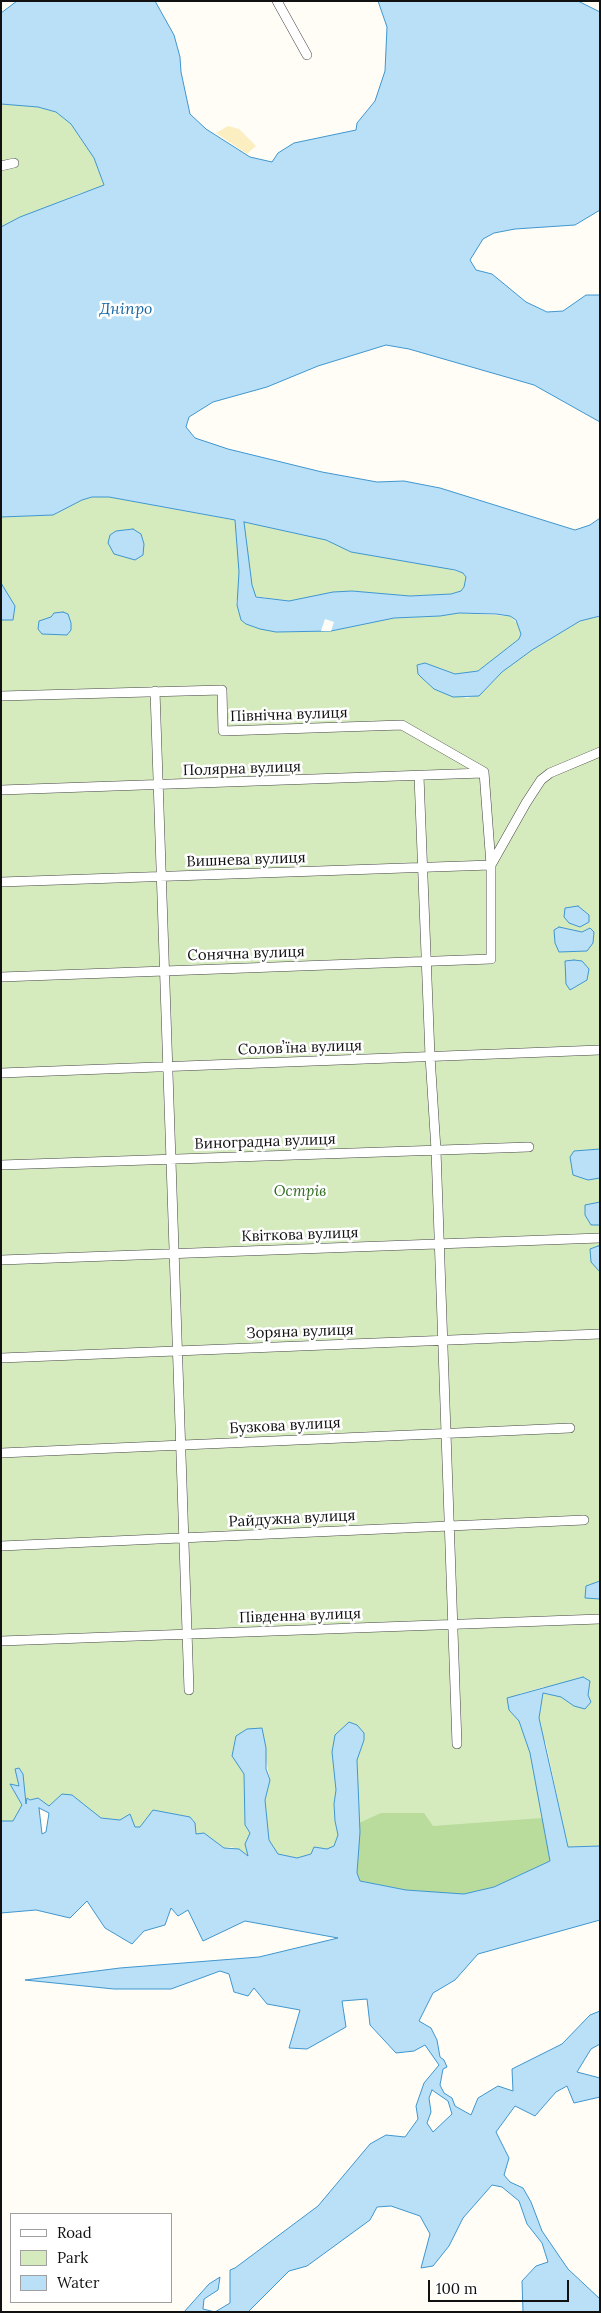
<!DOCTYPE html>
<html>
<head>
<meta charset="utf-8">
<style>
	body { margin:0 }
	#map { position:relative; width:601px; height:2313px; overflow:hidden; background:#fffdf5; font-family:Lora,serif }
	canvas { display:block }
	.frame { position:absolute; inset:0; border:2px solid #111; pointer-events:none }
	.legend { position:absolute; left:10px; top:2213px; width:162px; height:90px; box-sizing:border-box; background:#fff; border:1px solid #a0a0a0; margin:0; padding:6px 9px; list-style:none; font-size:15px; color:#111 }
	.legend li { display:flex; align-items:center; gap:10px; height:25px }
	.legend b { width:25px; border:1px solid #a0a0a0 }
	.scale { position:absolute; left:428px; top:2280px; width:141px; height:22px; box-sizing:border-box; border:2px solid #111; border-top:0; padding-left:6px; font-size:15px; line-height:18px; white-space:nowrap; color:#111; -webkit-text-stroke:4px #fff; paint-order:stroke }
</style>
</head>
<body>
<div id="map">
<canvas width="601" height="2313"></canvas>
<div class="frame"></div>
<ul class="legend">
<li><b style="height:6px;background:#fff"></b>Road</li>
<li><b style="height:14px;background:#d5ebbd"></b>Park</li>
<li><b style="height:14px;background:#b9e0f7"></b>Water</li>
</ul>
<div class="scale">100 m</div>
</div>
<script>
const c = document.querySelector('canvas').getContext('2d');
c.lineJoin = 'round';
function fill(path, color) {
  c.fillStyle = color;
  c.fill(path, 'evenodd');
}
function shape(rows) {
  const path = new Path2D();
  for (const r of rows) {
    path.moveTo(r[0], r[1]);
    for (let i = 2; i < r.length; i += 2) path.lineTo(r[i], r[i + 1]);
  }
  return path;
}
function strokePath(path, color, width, dash) {
  c.strokeStyle = color;
  c.lineWidth = width;
  c.lineCap = dash ? 'butt' : 'round';
  c.setLineDash(dash || []);
  c.stroke(path);
}
function drawText(font, color, halo, rows, align = 'center') {
  c.font = font + ' Lora,serif';
  c.lineWidth = 5;
  c.setLineDash([]);
  c.textBaseline = 'middle';
  c.strokeStyle = halo;
  c.fillStyle = color;
  for (const [text, x, y, turn = 0] of rows) {
    c.save();
    c.translate(x, y);
    c.rotate((+turn || 0) * Math.PI / 180);
    c.textAlign = isNaN(turn) ? turn : align;
    if (halo) c.strokeText(text, 0, 0);
    c.fillText(text, 0, 0);
    c.restore();
  }
}
fill(shape([
	[1,104,38,107,56,112,71,124,94,158,104,186,78,194,1,227],
	[92,497,109,497,244,522,326,540,351,552,441,567,463,573,466,577,464,587,461,591,451,594,410,596,352,591,289,601,247,595,236,601,241,620,246,624,276,632,331,631,394,618,440,616,459,613,510,616,519,625,521,634,519,639,478,671,455,674,425,663,417,665,418,674,434,689,467,698,481,694,502,672,532,650,580,621,600,616,600,1846,568,1847,546,1744,541,1732,539,1718,544,1687,519,1694,509,1710,519,1721,530,1753,549,1851,464,1894,430,1893,357,1859,360,1832,357,1760,364,1740,332,1752,336,1790,334,1804,335,1821,338,1835,334,1846,327,1849,315,1847,311,1854,297,1858,278,1854,274,1849,269,1840,265,1800,270,1780,266,1760,236,1736,234,1746,244,1774,245,1825,250,1833,249,1856,232,1847,224,1848,204,1834,196,1834,195,1823,190,1817,153,1810,140,1827,135,1827,120,1820,101,1818,62,1794,51,1805,49,1806,38,1798,30,1800,26,1807,23,1774,15,1769,19,1786,11,1785,22,1805,13,1821,1,1821,1,517,53,515,82,500]
]), '#d5ebbd');
fill(shape([
	[381,1813,424,1813,433,1826,542,1818,550,1861,494,1887,464,1894,406,1890,360,1881,357,1873,359,1823]
]), '#b9dc9c');
fill(shape([
	[228,126,239,129,256,146,247,154,216,133]
]), '#fbeec1');
const water = shape([
	[17,1,155,1,174,35,180,57,181,72,190,114,206,129,250,157,272,162,278,153,294,143,356,130,357,123,375,101,385,71,387,27,378,1,578,1,600,12,600,210,575,225,515,229,494,233,483,239,470,260,476,270,492,274,526,302,547,312,563,311,586,295,600,295,600,422,534,385,409,349,386,345,318,366,267,387,213,402,189,417,186,427,195,438,228,449,322,472,377,482,404,481,440,488,575,530,590,525,600,518,600,616,580,621,532,650,502,672,479,696,453,697,434,689,422,678,418,674,417,665,425,663,455,674,478,671,519,639,521,634,516,620,510,616,496,614,459,613,440,616,394,618,331,631,276,632,260,629,246,624,241,620,237,605,239,572,235,520,109,497,92,497,82,500,53,515,1,517,1,227,20,217,104,185,94,158,71,124,56,112,38,107,1,104,1,13,17,1],
	[244,522,326,540,351,552,455,570,463,573,466,577,464,587,461,591,451,594,410,596,352,591,333,592,289,601,256,597,252,585,244,522],
	[133,529,141,534,144,544,143,555,135,560,114,554,108,543,110,535,116,531,133,529],
	[1,583,15,606,13,620,1,620,1,583],
	[63,612,68,614,71,623,71,630,67,635,42,634,38,629,39,621,51,617,54,613,63,612],
	[578,906,589,915,589,922,580,927,569,923,564,917,565,908,578,906],
	[559,927,582,932,590,928,594,932,593,943,587,951,559,952,555,943,554,930,559,927],
	[574,960,582,961,589,969,587,980,570,990,566,984,565,961,574,960],
	[600,1149,600,1178,588,1180,573,1175,570,1157,574,1151,600,1149],
	[600,1202,600,1225,591,1225,585,1215,585,1205,600,1202],
	[598,1246,600,1246,600,1272,591,1262,590,1249,598,1246],
	[600,1581,600,1599,585,1598,586,1586,600,1581],
	[583,1677,590,1681,588,1695,591,1702,585,1709,574,1706,561,1697,543,1693,539,1718,568,1847,600,1846,600,1920,478,1954,455,1980,433,1993,419,2021,431,2028,437,2040,440,2057,444,2060,447,2067,443,2069,440,2085,444,2093,452,2098,455,2106,471,2115,478,2098,498,2086,513,2091,512,2069,562,2044,590,2015,600,2011,600,2044,591,2049,577,2072,600,2078,600,2097,574,2103,567,2086,556,2092,535,2116,515,2106,496,2132,509,2158,504,2175,510,2182,523,2188,531,2202,542,2231,568,2269,600,2299,600,2312,523,2312,522,2281,536,2266,548,2262,542,2243,527,2224,519,2201,502,2187,492,2185,463,2218,449,2246,433,2266,421,2268,430,2234,420,2216,391,2206,377,2207,370,2220,307,2266,289,2271,248,2312,184,2312,209,2284,220,2277,218,2290,204,2299,203,2309,215,2312,230,2303,230,2270,235,2268,318,2206,370,2144,386,2135,405,2137,418,2119,416,2106,424,2083,439,2065,425,2045,414,2051,396,2053,370,2025,367,1999,342,2001,346,2027,307,2049,289,2048,300,2010,267,2004,254,1988,248,1996,234,1992,229,1974,220,1971,171,1989,114,1989,25,1980,120,1968,259,1957,338,1938,245,1921,203,1941,188,1910,178,1916,171,1908,165,1925,144,1931,132,1944,105,1928,87,1901,70,1918,36,1910,1,1913,1,1821,13,1821,22,1805,10,1784,19,1786,15,1769,19,1768,23,1774,26,1804,27,1798,30,1800,38,1798,49,1806,62,1794,72,1795,101,1818,120,1820,130,1814,135,1827,140,1827,153,1810,190,1817,195,1823,196,1834,204,1833,224,1848,239,1849,248,1856,245,1844,250,1833,245,1825,244,1774,232,1756,236,1736,247,1729,262,1728,266,1748,266,1769,270,1780,265,1800,269,1840,278,1854,297,1858,311,1854,314,1847,327,1849,334,1846,338,1835,335,1821,334,1804,336,1790,332,1752,335,1735,349,1722,357,1725,364,1733,364,1740,357,1760,360,1832,357,1873,360,1881,406,1890,464,1894,494,1887,550,1861,530,1753,519,1721,509,1710,507,1698,583,1677],
	[39,1808,49,1813,46,1832,42,1834,39,1808],
	[432,2090,448,2101,452,2114,433,2132,427,2123,431,2112,429,2098,432,2090]
]);
fill(water, '#b9e0f7');
strokePath(water, '#3f96cf', 1);
fill(shape([
	[325,619,334,622,331,631,321,631]
]), '#fffdf5');
const minor = shape([
	[277,1,307,55],
	[1,166,14,163],
	[155,691,189,1690],
	[1,696,222,690,223,731,402,725,484,772],
	[419,776,430,1056,436,1150,457,1744],
	[1,790,483,773],
	[1,882,491,865,526,803,541,780,550,773,600,752],
	[1,977,491,959,491,865,484,772],
	[1,1073,600,1050],
	[1,1165,529,1147],
	[1,1260,600,1238],
	[1,1358,600,1334],
	[1,1453,570,1428],
	[1,1546,584,1520],
	[1,1641,600,1619]
]);
strokePath(minor, '#444', 10);
strokePath(minor, '#fff', 9);
drawText('15px', '#111', '#fff', [
	["Північна вулиця",289,715,-2],
	["Полярна вулиця",242,769,-2],
	["Вишнева вулиця",246,860,-2],
	["Сонячна вулиця",246,954,-2],
	["Соловʼїна вулиця",300,1048,-2],
	["Виноградна вулиця",265,1142,-2],
	["Квіткова вулиця",300,1235,-2],
	["Зоряна вулиця",300,1332,-2],
	["Бузкова вулиця",285,1426,-3],
	["Райдужна вулиця",292,1519,-3],
	["Південна вулиця",300,1616,-2]
]);
drawText('italic 15px', '#2f6b1f', '#fff', [
	["Острів",300,1192]
]);
drawText('italic 16px', '#1768a6', '#fff', [
	["Дніпро",126,309]
]);
</script>
</body>
</html>
